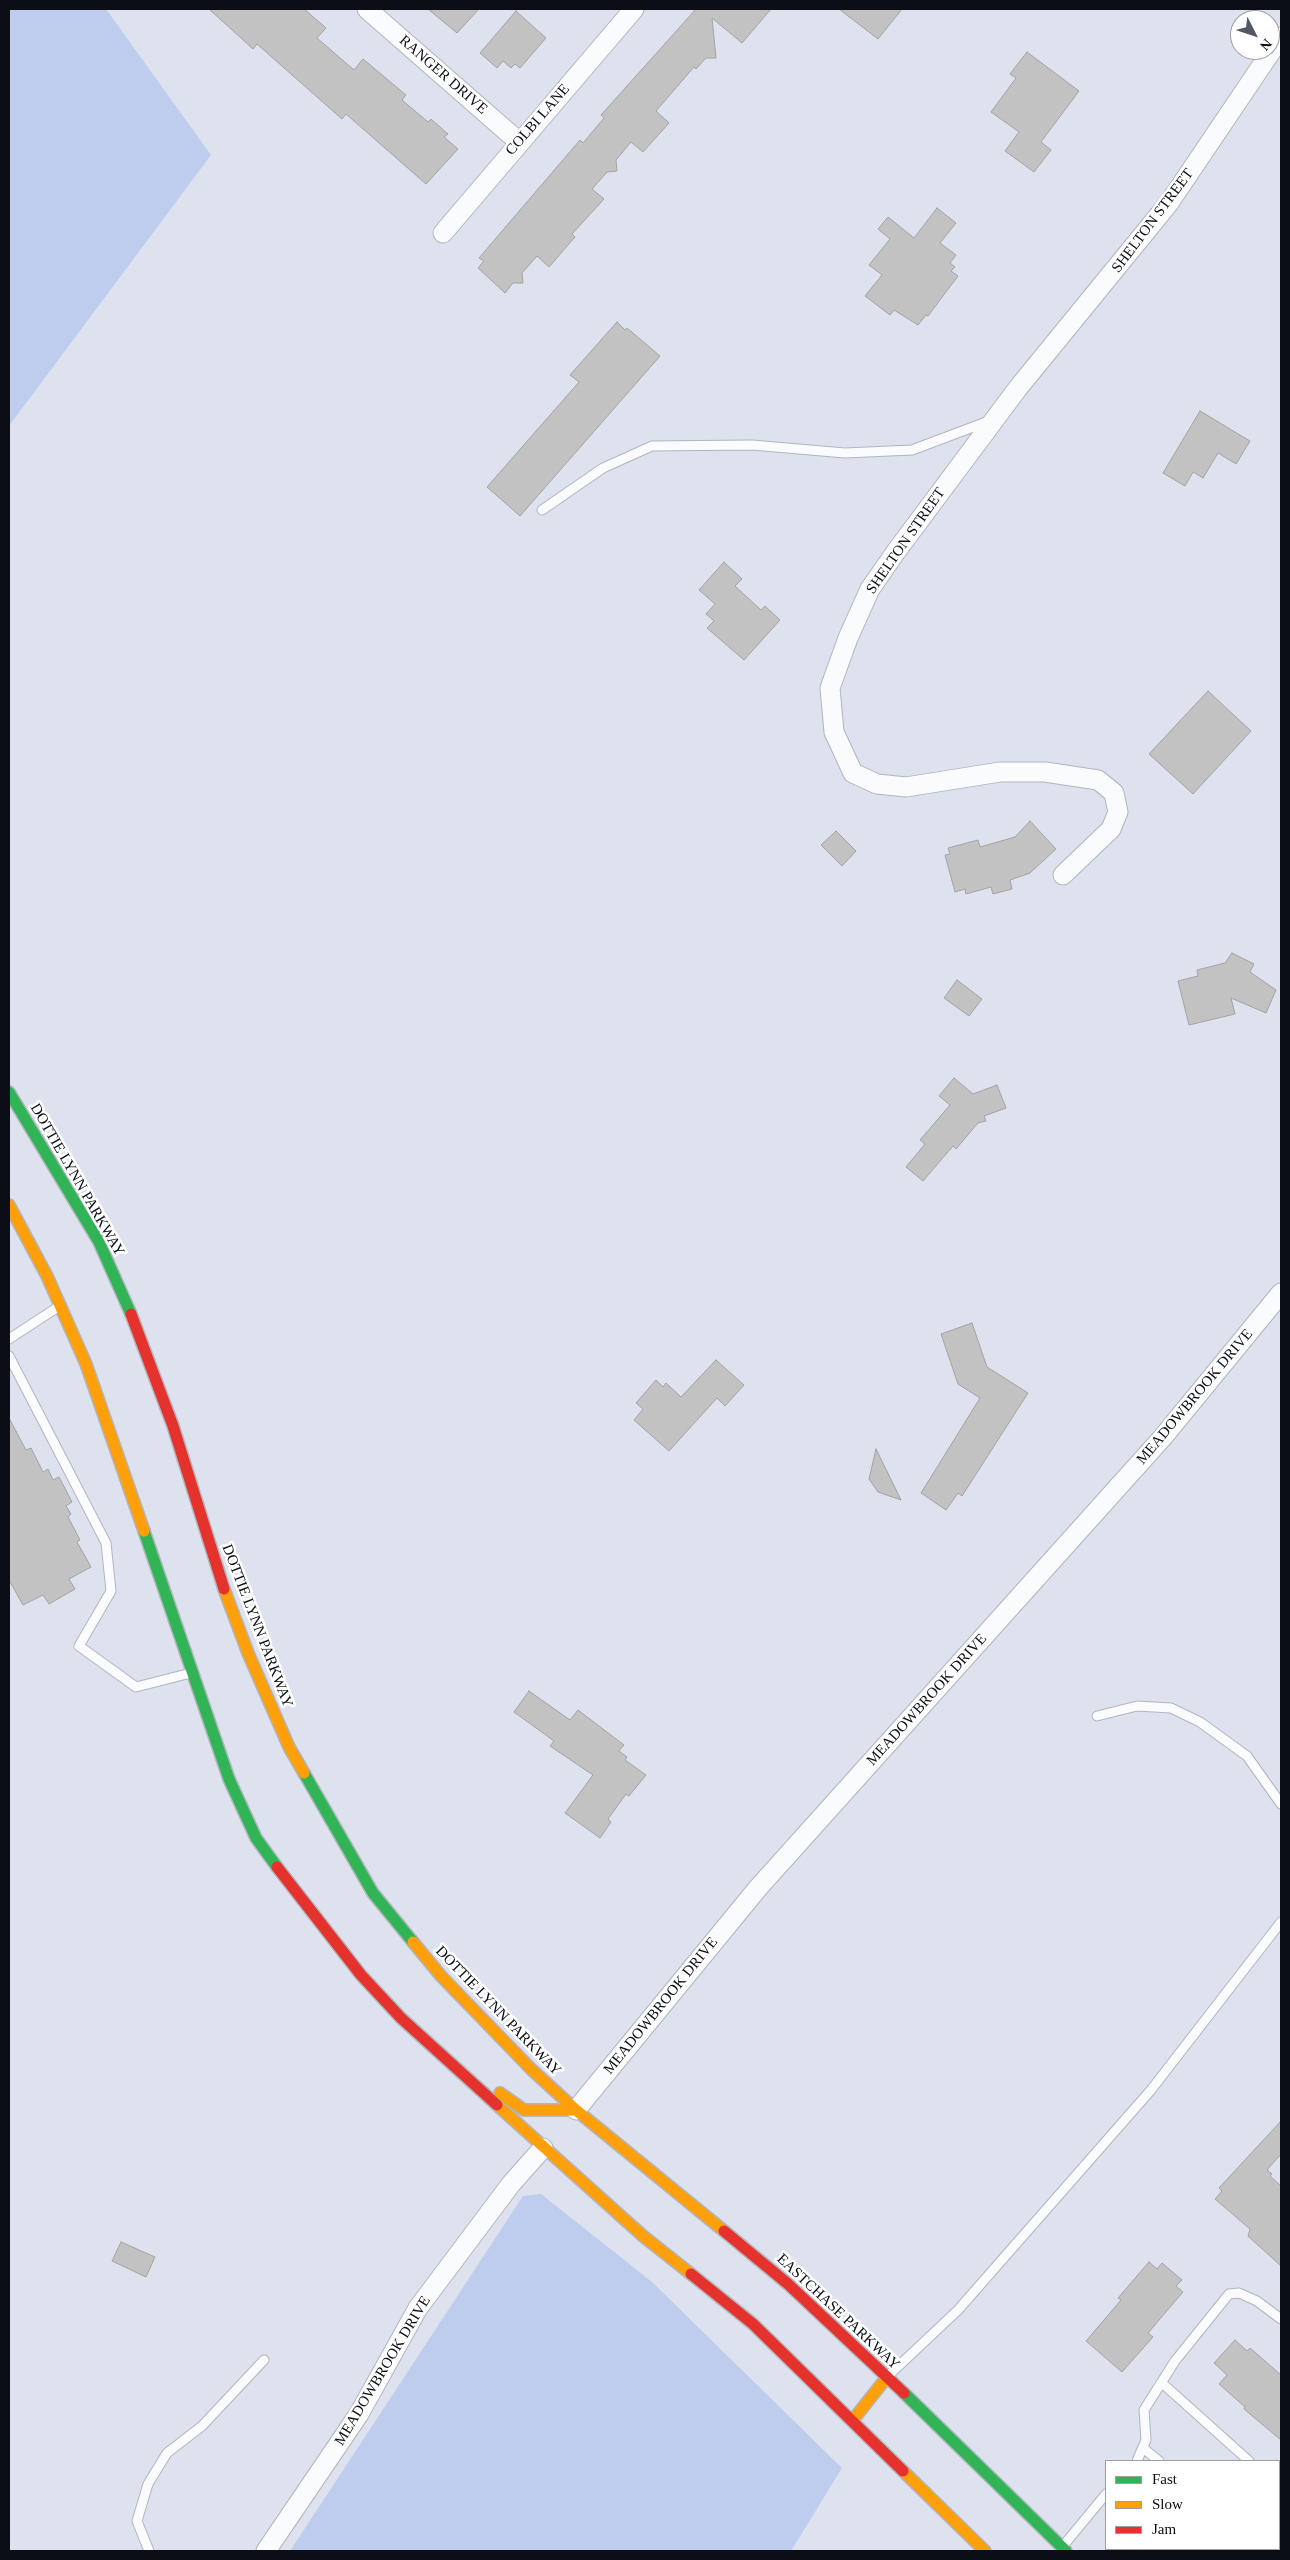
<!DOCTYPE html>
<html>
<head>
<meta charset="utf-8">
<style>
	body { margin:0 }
	#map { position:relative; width:1290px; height:2560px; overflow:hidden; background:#dde2ee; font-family:Georgia,serif }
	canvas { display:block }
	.frame { position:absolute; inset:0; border:10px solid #0b0e15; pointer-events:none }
	.legend { position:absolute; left:1105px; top:2460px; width:175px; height:90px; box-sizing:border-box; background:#fff; border:1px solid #9d9fa1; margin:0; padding:6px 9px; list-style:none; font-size:15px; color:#0b0e15 }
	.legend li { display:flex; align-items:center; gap:10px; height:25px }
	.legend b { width:25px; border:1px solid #9d9fa1 }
	.north { position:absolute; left:1230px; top:10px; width:50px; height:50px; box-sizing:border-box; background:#fff; border:1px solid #9d9fa1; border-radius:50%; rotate:131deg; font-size:14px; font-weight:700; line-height:20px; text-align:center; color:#0b0e15 }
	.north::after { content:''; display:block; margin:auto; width:18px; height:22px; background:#545861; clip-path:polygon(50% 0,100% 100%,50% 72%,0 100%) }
</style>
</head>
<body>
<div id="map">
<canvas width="1290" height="2560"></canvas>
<div class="frame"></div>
<ul class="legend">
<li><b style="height:6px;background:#30b455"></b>Fast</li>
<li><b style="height:6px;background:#ff9f0a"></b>Slow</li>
<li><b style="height:6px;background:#e5322d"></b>Jam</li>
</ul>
<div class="north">N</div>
</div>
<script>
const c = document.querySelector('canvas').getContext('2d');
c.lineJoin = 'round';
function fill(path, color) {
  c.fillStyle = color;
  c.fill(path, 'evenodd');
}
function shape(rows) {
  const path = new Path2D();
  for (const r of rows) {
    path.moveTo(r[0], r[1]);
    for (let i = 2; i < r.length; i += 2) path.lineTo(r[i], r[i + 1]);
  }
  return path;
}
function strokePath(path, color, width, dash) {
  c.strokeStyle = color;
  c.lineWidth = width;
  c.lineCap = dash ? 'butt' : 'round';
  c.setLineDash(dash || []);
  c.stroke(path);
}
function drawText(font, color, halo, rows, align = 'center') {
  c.font = font + ' Georgia,serif';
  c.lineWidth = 5;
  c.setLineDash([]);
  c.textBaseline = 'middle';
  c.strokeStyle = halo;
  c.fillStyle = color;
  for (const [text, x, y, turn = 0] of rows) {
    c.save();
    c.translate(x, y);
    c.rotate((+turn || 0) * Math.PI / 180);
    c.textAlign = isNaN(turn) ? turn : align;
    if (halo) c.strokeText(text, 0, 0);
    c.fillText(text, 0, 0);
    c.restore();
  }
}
fill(shape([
	[9,9,106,9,211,155,9,426],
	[541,2194,652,2282,842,2468,791,2551,290,2551,523,2196]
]), '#becdee');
const building = shape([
	[209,9,304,9,326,28,317,38,354,70,363,59,406,95,402,100,428,122,431,119,448,134,444,137,458,149,426,184,346,114,342,119,257,44,253,49,209,9],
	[428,9,479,9,457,33,428,9],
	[696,9,771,9,742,43,712,18,716,58,706,58,696,69,694,67,656,111,669,123,643,152,631,142,616,160,617,171,607,172,592,189,604,199,572,234,575,237,549,267,537,256,522,273,523,283,513,283,505,293,478,268,484,261,479,258,580,140,583,143,604,118,601,115,696,9],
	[839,9,902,9,878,39,839,9],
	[516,11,546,38,520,68,515,64,511,68,503,61,497,68,480,53,516,11],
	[1027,52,1079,91,1041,142,1051,150,1034,172,1005,151,1019,132,991,112,1016,78,1010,74,1027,52],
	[937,208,956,223,940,243,956,255,950,263,955,267,951,271,958,276,928,316,926,315,918,325,894,310,890,315,865,296,882,275,869,265,890,239,878,229,888,217,914,238,937,208],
	[617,322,625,330,627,328,660,356,520,516,487,487,579,382,570,375,617,322],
	[1200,411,1250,441,1236,464,1218,453,1203,478,1193,472,1185,486,1163,473,1200,411],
	[724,562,742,579,735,586,761,610,765,606,780,620,744,660,707,628,714,621,706,614,715,604,699,590,724,562],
	[1208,691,1251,731,1193,794,1149,754,1208,691],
	[1030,821,1056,849,1030,873,1010,880,1012,889,993,894,991,887,966,894,965,889,955,892,945,855,950,854,948,848,978,840,980,847,1015,837,1030,821],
	[836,831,856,851,842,866,821,845,836,831],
	[1232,953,1254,964,1250,972,1276,990,1266,1013,1231,998,1235,1014,1189,1025,1178,981,1198,976,1197,970,1225,963,1232,953],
	[957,980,982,999,969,1016,944,998,957,980],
	[954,1078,973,1094,997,1085,1006,1108,984,1116,986,1121,978,1123,956,1149,953,1146,923,1181,906,1167,925,1144,920,1140,950,1105,939,1096,954,1078],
	[972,1323,987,1367,1028,1393,962,1496,958,1493,946,1510,921,1493,980,1398,958,1384,941,1334,972,1323],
	[716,1360,744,1385,725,1406,717,1398,669,1451,634,1420,643,1409,636,1403,656,1380,663,1387,666,1383,681,1397,716,1360],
	[9,1418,26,1450,31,1448,43,1472,48,1469,53,1480,59,1477,72,1502,66,1506,71,1514,68,1517,80,1540,77,1542,91,1567,69,1579,75,1589,49,1604,43,1595,23,1605,9,1580,9,1418],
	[876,1449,901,1500,878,1492,869,1479,876,1449],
	[529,1691,570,1720,578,1710,624,1745,619,1751,627,1757,625,1760,646,1775,629,1796,626,1794,608,1819,611,1822,600,1838,565,1813,593,1775,550,1746,554,1741,514,1712,529,1691],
	[1281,2121,1281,2154,1267,2170,1272,2174,1270,2176,1281,2186,1281,2266,1248,2236,1250,2229,1215,2199,1222,2191,1219,2188,1281,2121],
	[121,2242,155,2257,146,2277,112,2261,121,2242],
	[1149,2262,1157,2269,1162,2263,1182,2280,1176,2286,1183,2292,1148,2333,1153,2337,1122,2372,1086,2341,1121,2300,1118,2298,1149,2262],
	[1235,2340,1247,2351,1250,2348,1281,2375,1281,2440,1244,2409,1245,2407,1219,2384,1227,2375,1214,2363,1235,2340]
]);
fill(building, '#c3c2c3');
strokePath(building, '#a2a2a4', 1);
const lane = shape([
	[542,510,603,468,652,446,752,445,845,453,912,450,989,421],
	[9,1339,58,1307],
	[9,1356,106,1543,111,1591,79,1646,136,1687,191,1673],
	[1097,1716,1137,1706,1171,1708,1200,1722,1247,1756,1281,1804],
	[889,2375,958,2310,1151,2090,1281,1922],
	[1162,2383,1249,2461],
	[1143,2448,1159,2461],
	[1137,2461,1146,2440,1144,2410,1175,2361,1229,2294,1239,2293,1257,2301,1281,2319],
	[1279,2488,1281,2490],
	[1063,2546,1106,2494],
	[1265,2549,1268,2551],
	[149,2551,137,2521,148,2484,167,2453,202,2426,264,2360]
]);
const street = shape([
	[367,9,519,142],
	[443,233,634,9],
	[1063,875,1111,829,1118,812,1114,793,1098,780,1045,772,1000,772,906,787,877,784,853,773,834,732,830,688,848,638,870,589,895,553,1018,388,1169,203,1281,37],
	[576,2110,758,1888,1163,1437,1281,1293],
	[266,2551,359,2414,418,2308,511,2184,543,2148]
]);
const fast = shape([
	[9,1092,99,1242,131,1314],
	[144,1531,229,1779,256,1838,277,1867],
	[304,1773,373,1893,413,1942],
	[904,2393,1066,2551]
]);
const slow = shape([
	[9,1205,47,1276,86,1364,144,1531],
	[224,1589,248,1653,289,1747,304,1773],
	[413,1942,441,1976,532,2070,576,2110,724,2231],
	[500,2093,524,2110,576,2110],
	[497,2105,643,2236,691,2274],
	[853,2420,887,2377],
	[903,2471,985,2551]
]);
const jam = shape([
	[131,1314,173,1426,224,1589],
	[277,1867,361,1975,401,2018,497,2105],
	[724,2231,788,2284,904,2393],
	[691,2274,753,2324,903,2471]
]);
strokePath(lane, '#b1b5be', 11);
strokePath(street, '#b1b5be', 21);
strokePath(fast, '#b1b5be', 14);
strokePath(slow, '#b1b5be', 14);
strokePath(jam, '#b1b5be', 14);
strokePath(lane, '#fafbfc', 9);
strokePath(street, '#fafbfc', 19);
strokePath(fast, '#30b455', 11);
strokePath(slow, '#ff9f0a', 11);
strokePath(jam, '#e5322d', 11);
drawText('15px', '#0b0e15', '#fff', [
	["RANGER DRIVE",443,75,41],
	["COLBI LANE",538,120,-49],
	["SHELTON STREET",1153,221,-53],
	["SHELTON STREET",906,541,-55],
	["DOTTIE LYNN PARKWAY",77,1180,60],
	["MEADOWBROOK DRIVE",1195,1397,-50],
	["DOTTIE LYNN PARKWAY",257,1626,69],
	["MEADOWBROOK DRIVE",927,1700,-48],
	["MEADOWBROOK DRIVE",661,2006,-51],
	["DOTTIE LYNN PARKWAY",498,2011,46],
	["EASTCHASE PARKWAY",838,2312,43],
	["MEADOWBROOK DRIVE",383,2371,-59]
]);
</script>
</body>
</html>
